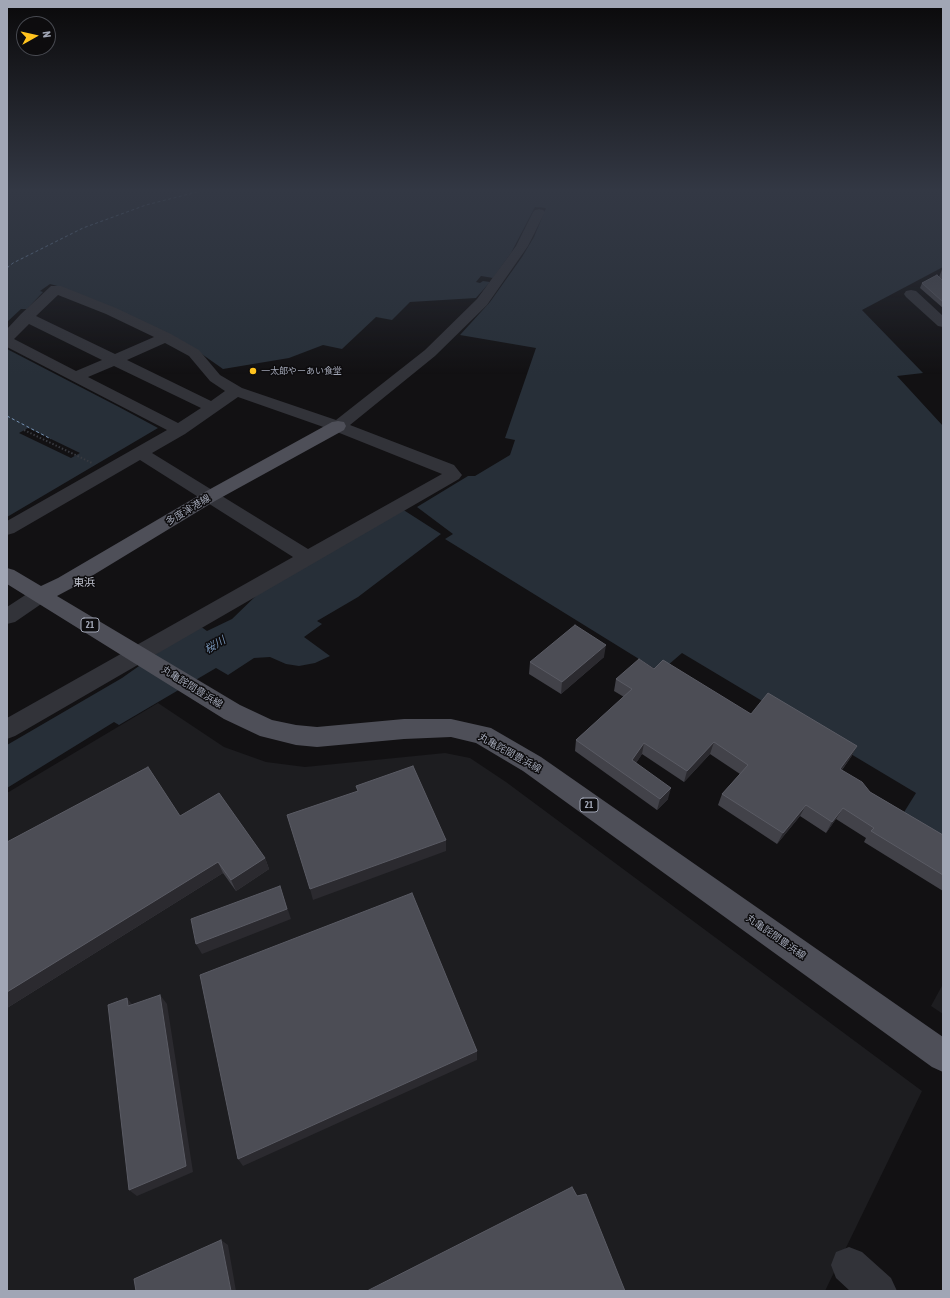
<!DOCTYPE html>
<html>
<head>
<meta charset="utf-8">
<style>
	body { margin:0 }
	#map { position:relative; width:950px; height:1298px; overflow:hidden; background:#121113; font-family:"Asap Condensed",sans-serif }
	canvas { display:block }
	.frame { position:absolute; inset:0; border:8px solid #a1a6b5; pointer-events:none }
	.north { position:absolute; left:16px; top:16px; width:40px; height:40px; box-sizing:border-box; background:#0d0c0e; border:1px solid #484a51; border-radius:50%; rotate:82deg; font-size:11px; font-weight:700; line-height:16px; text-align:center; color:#a1a6b5 }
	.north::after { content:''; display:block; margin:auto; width:14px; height:18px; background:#ffc31e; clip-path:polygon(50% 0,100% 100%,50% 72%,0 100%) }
</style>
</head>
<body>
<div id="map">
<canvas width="950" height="1298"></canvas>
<div class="frame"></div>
<div class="north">N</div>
</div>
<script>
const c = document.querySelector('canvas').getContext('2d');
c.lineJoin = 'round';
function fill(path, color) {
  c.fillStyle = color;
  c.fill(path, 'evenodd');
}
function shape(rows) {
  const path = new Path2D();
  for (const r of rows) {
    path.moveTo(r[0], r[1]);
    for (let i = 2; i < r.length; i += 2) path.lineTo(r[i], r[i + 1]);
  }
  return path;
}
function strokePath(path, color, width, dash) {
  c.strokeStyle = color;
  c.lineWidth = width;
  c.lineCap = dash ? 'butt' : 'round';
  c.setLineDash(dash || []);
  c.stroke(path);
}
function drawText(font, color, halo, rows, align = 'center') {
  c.font = font + ' "Asap Condensed","Noto Sans JP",sans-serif';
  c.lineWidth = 3;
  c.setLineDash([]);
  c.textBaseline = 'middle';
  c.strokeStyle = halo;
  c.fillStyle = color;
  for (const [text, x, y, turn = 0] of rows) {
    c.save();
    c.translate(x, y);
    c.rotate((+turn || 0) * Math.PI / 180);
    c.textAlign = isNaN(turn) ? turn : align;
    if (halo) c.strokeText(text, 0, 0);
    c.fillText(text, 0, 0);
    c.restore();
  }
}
fill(shape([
	[158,703,224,747,266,762,305,767,445,753,470,758,506,782,922,1091,825,1291,7,1291,7,793],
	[943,984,943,1014,931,1006]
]), '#1d1d20');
fill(shape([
	[7,192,943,192,943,267,862,310,923,373,897,376,943,426,943,844,901,817,916,793,682,653,660,672,445,539,453,534,417,507,468,476,475,476,510,455,515,440,505,438,536,348,460,335,490,302,522,257,534,237,546,208,535,207,511,253,493,278,481,276,476,282,480,283,483,281,490,282,476,298,410,302,392,320,376,317,342,349,323,345,289,358,223,369,189,345,61,287,50,284,40,291,43,292,27,309,21,309,7,322],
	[7,349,119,407,158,428,7,517],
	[402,509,441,534,358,597,317,621,322,624,304,637,330,656,315,663,299,666,286,664,270,657,254,658,228,675,216,668,119,725,114,722,7,788,7,745,122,678,173,642,200,626,207,631,232,619,262,590]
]), '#272f38');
fill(shape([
	[28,428,51,439,80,453,71,458,19,433]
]), '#121113');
strokePath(shape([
	[7,268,13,263,83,228,146,205,197,192],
	[7,416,51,439]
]), '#7592b4', 1, [3, 2.5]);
strokePath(shape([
	[24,430,92,463]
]), '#383a40', 2, [1.5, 2]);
fill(shape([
	[539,209,543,210,545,212,528,246,487,305,435,356,350,425,454,465,462,475,459,479,15,736,7,739,7,718,293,557,140,460,14,533,7,535,7,521,167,430,7,347,7,329,21,314,51,286,61,286,116,308,171,334,199,350,220,375,242,388,336,420,425,350,477,299,516,246,533,212,535,210,539,209],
	[58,295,106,314,154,337,115,354,36,316,58,295],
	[29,324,102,360,76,371,14,339,29,324],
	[165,343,189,356,210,381,225,391,211,401,127,360,165,343],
	[114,366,201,408,178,423,88,377,114,366],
	[238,397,332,430,442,474,308,549,152,453,185,434,238,397],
	[911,290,916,291,943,316,943,327,938,326,906,297,904,294,906,291,911,290],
	[40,588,47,590,50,595,47,600,15,622,7,624,7,607,33,590,40,588],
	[849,1247,862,1252,891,1278,897,1291,850,1291,836,1278,831,1265,836,1252,849,1247]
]), '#323339');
fill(shape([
	[338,421,344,422,346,426,344,430,215,501,72,588,57,596,240,705,272,720,296,725,317,727,404,719,451,719,491,728,541,757,943,1037,943,1072,932,1067,523,771,476,743,451,737,404,739,317,747,296,745,260,736,224,719,7,584,7,568,14,570,41,586,58,578,203,493,332,422,338,421]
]), '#4e4f58');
fill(shape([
	[943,267,943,280,941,279,943,281,943,308,920,288,922,283,939,277],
	[604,657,561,694,529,674,530,662],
	[654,669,751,714,857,746,851,757,842,770,870,792,943,835,943,891,864,842,866,838,836,819,826,833,800,816,777,844,718,805,722,794,740,774,710,754,684,782,642,754,636,763,668,799,657,810,575,751,576,740,624,697,614,691,616,679],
	[180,816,265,858,269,869,236,891,223,873,7,1008,7,842]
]), '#424249');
fill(shape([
	[606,645,604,657,561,694,562,682],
	[714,742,710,754,684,782,687,771],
	[644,743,642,754,630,772,632,760],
	[857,746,851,757,834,780,840,769],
	[671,788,668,799,657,810,660,799],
	[806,805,800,816,777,844,783,833],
	[843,808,836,819,826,833,832,822],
	[446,840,446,851,313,900,310,889],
	[265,858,269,869,236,891,231,880],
	[218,862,223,873,7,1008,7,992],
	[280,886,291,919,202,954,196,944],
	[160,995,167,1004,193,1172,137,1196,129,1190],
	[127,998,134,1007,128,1006],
	[477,1051,477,1060,243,1166,238,1159],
	[221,1240,228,1245,236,1291,231,1291]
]), '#2b2a2f');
const building = shape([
	[937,275,943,281,943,302,922,283,937,275],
	[575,625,606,645,562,682,530,662,575,625],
	[639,659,654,669,663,660,751,714,768,693,857,746,840,769,862,782,870,792,943,835,943,875,871,831,874,828,843,808,832,822,806,805,783,833,722,794,748,765,714,742,687,771,644,743,632,760,671,788,660,799,576,740,632,689,616,679,639,659],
	[413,766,446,840,310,889,287,815,358,791,356,786,413,766],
	[148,767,180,816,219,793,265,858,231,880,218,862,7,992,7,842,148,767],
	[280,886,287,909,196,944,191,919,280,886],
	[412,893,477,1051,238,1159,200,975,412,893],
	[160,995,186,1166,129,1190,108,1005,127,998,128,1006,160,995],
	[572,1187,577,1196,586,1194,625,1291,367,1291,572,1187],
	[221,1240,231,1291,136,1291,134,1279,221,1240]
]);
fill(building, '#4c4d55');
strokePath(building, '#5a5b64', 1);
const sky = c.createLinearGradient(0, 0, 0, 374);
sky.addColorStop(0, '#0a090a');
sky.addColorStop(0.51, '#333844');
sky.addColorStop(1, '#33384400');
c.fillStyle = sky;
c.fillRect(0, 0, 950, 374);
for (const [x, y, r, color] of [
	[253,371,4,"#ffc31e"]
]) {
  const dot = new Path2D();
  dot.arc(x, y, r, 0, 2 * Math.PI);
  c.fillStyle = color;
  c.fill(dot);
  strokePath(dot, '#0d0c0e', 1.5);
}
drawText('9px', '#a1a6b5', '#0d0c0e', [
	["一太郎やーあい食堂",261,371]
], 'left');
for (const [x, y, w] of [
	[90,625,18],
	[589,805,18]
]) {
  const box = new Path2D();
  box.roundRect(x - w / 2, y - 7, w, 14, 3);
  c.fillStyle = '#0d0c0e';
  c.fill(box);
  strokePath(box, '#a1a6b5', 1);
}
drawText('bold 9px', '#a1a6b5', null, [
	["21",90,625],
	["21",589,805]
]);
drawText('10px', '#a1a6b5', '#0d0c0e', [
	["多度津港線",188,510,-31],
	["丸亀詫間豊浜線",192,687,32],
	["丸亀詫間豊浜線",510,753,29],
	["丸亀詫間豊浜線",776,937,35]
]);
drawText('11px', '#c3c6d1', '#0d0c0e', [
	["東浜",84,583]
]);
drawText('italic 11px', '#7592b4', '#0d0c0e', [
	["桜川",215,645,-31]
]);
</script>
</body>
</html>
